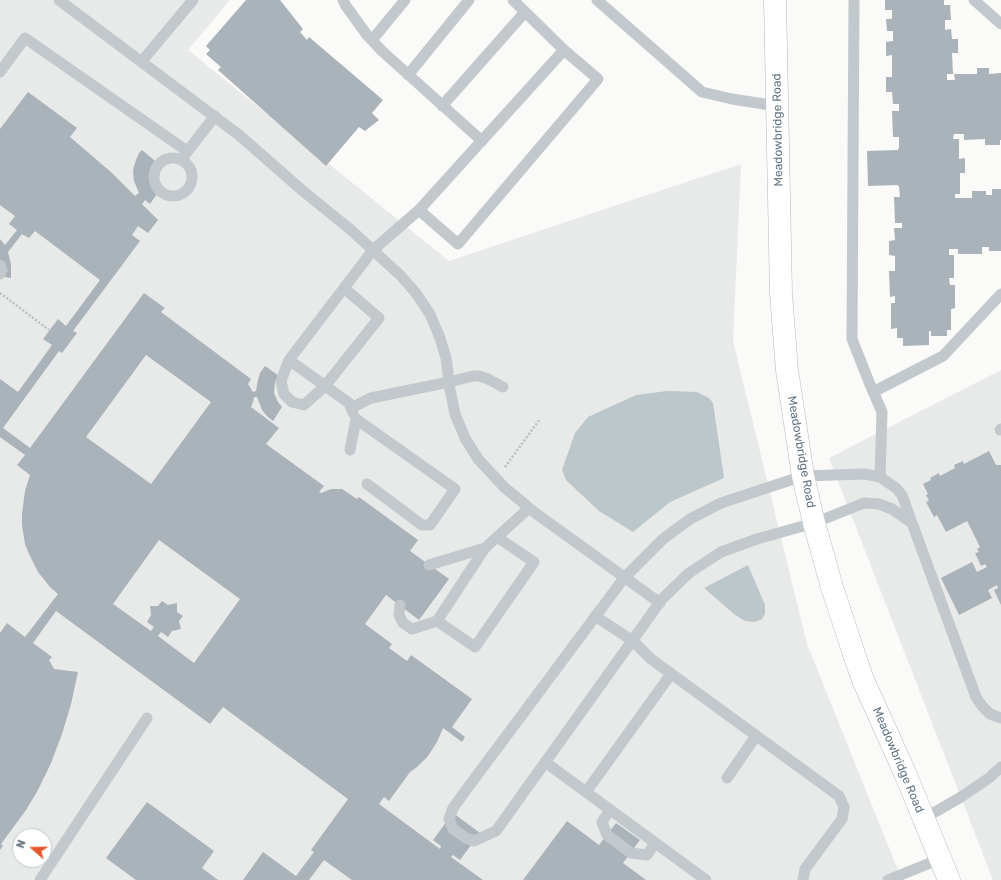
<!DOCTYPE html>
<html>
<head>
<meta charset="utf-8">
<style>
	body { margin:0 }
	#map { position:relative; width:1001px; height:880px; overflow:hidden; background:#fafaf8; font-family:Rubik,sans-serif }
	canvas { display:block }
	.north { position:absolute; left:12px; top:828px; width:40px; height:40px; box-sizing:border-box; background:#fff; border:1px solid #c1c8cd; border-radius:50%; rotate:290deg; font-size:11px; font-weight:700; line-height:16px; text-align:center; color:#657683 }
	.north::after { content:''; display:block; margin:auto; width:14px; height:18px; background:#e4572e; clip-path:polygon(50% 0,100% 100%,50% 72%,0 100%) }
</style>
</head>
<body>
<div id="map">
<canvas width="1001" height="880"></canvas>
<div class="north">N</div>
</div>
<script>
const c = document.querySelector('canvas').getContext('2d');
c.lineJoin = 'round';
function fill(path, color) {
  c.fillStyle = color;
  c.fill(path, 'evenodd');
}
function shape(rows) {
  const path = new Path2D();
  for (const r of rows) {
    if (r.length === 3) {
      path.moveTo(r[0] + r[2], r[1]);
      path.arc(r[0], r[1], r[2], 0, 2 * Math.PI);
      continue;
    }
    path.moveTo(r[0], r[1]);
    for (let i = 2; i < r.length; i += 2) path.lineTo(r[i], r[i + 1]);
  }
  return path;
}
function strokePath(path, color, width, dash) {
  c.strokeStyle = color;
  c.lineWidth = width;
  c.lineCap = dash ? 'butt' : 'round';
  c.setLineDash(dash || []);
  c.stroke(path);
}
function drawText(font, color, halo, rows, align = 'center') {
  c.font = font + ' Rubik,sans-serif';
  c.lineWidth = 4;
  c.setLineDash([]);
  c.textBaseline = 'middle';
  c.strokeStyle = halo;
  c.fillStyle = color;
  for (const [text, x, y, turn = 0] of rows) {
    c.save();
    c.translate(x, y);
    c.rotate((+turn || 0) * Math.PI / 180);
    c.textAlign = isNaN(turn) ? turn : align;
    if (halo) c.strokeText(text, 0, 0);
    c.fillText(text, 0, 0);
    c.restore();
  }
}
fill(shape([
	[0,0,230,0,188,50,449,261,741,164,733,341,807,644,902,880,0,880],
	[20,836,44,836,44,860,20,860],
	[1001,370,1001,880,993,880,829,458]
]), '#e8e9e9');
fill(shape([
	[667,391,697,392,709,398,713,403,724,478,670,502,633,532,599,511,566,480,562,470,575,433,588,417,636,395],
	[748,565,765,605,765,614,762,619,755,622,745,621,734,614,704,588]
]), '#bbc7cb');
fill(shape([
	[246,0,280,0,303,29,300,32,307,40,309,37,383,100,372,113,379,120,365,131,359,127,326,166,218,70,221,67,206,54,210,50,206,46],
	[885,0,944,0,944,5,950,5,951,20,945,20,945,30,951,29,952,39,958,39,958,53,952,53,953,74,947,74,947,80,955,80,954,74,977,74,977,68,989,68,989,74,1001,73,1001,140,1000,140,1000,145,985,145,985,139,964,140,964,134,954,134,953,139,959,139,959,159,965,158,965,173,960,173,960,194,955,194,955,198,972,198,972,191,986,191,986,195,992,195,992,189,1001,189,1001,251,989,251,989,247,982,247,982,254,958,254,958,249,949,249,949,255,954,255,954,278,949,278,950,285,955,285,955,308,951,309,951,330,947,330,947,336,931,336,931,331,929,331,929,345,903,346,903,338,897,338,897,328,891,329,891,303,895,303,895,296,890,297,889,271,895,271,895,256,889,255,889,241,895,240,894,228,902,228,902,223,895,223,894,197,900,197,899,186,898,186,898,185,868,186,867,151,898,150,898,148,899,149,899,137,893,137,892,111,899,111,899,104,893,104,892,92,886,92,886,77,892,77,892,55,886,56,886,42,893,41,893,31,887,31,886,19,892,19,892,10,885,10],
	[28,92,77,128,70,137,112,173,135,196,139,193,134,181,133,170,136,160,139,153,142,150,155,161,151,169,151,178,153,184,159,191,150,204,145,200,142,204,158,220,148,233,138,226,132,235,140,241,73,331,77,333,62,353,59,351,3,428,30,448,144,293,165,308,161,312,251,379,248,384,253,392,256,391,258,380,260,373,265,366,279,376,275,382,274,393,278,402,282,407,273,421,267,416,262,410,257,397,254,397,253,402,251,407,279,428,266,444,324,486,319,492,321,493,331,489,342,489,357,499,359,497,418,540,410,551,449,579,419,620,386,595,365,624,392,644,389,648,407,661,411,655,472,699,452,727,465,737,462,742,443,728,437,742,428,756,417,767,410,772,389,801,384,797,379,804,440,849,441,846,433,840,453,813,480,833,460,860,453,855,451,857,483,880,352,880,324,860,309,880,243,880,263,852,296,876,314,852,311,850,348,799,223,707,210,724,56,611,33,643,52,657,49,660,54,669,78,672,71,704,62,734,51,763,38,790,26,810,1,844,3,846,0,850,0,633,7,623,25,637,58,594,50,587,38,572,29,554,25,544,22,525,22,514,25,491,30,475,17,465,25,455,0,437,0,379,18,392,52,345,43,339,58,319,66,326,100,280,35,231,29,238,22,234,8,252,11,264,11,278,0,276,0,239,5,245,17,230,9,224,15,216,0,205,0,129],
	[146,355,211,402,151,484,86,437],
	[159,540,240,599,194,663,158,636,161,632,168,637,172,631,181,629,179,621,183,616,177,612,177,603,168,605,162,601,158,606,150,606,151,615,147,622,154,627,151,631,113,604],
	[989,451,996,465,1001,465,1001,605,994,590,998,588,997,585,988,590,992,598,959,615,941,578,972,562,977,572,987,567,985,564,981,566,975,553,979,552,977,549,980,547,967,521,946,532,937,515,934,517,926,502,929,501,926,495,928,494,923,484,931,480,930,478,939,473,940,476,955,468,954,465,963,461,964,464],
	[147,802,214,851,202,868,218,880,136,880,106,858],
	[567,821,599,845,616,823,640,840,623,863,646,880,523,880]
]), '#aab3b9');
const secondary = shape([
	[775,0,781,294,787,370,803,476,814,523,832,587,855,657,863,680,905,773,949,880]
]);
strokePath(secondary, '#b3babf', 23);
strokePath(shape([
	[0,293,49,330],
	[505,467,540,419]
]), '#bbbfc2', 2.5, [2, 2]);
strokePath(shape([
	[59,0,239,135,303,191,351,230,401,276,415,292,430,314,440,338,446,358,450,389,455,414,465,438,478,459,504,487,534,512,660,603],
	[343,0,346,6,367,35,382,51,482,141],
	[597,0,702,92,732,99,777,106],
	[854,0,852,339,869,382,882,412,880,477],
	[974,0,1001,24],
	[372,40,405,0],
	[142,61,193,0],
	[0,72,25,38,187,151],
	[408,75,469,0],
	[442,106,525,12],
	[183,157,215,116],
	[173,177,19],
	[419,210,458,244,598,79,564,50],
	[0,265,2,270,0,274],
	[344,288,379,318,325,386,304,405,292,402,284,394,281,381,289,360,344,288,373,250,419,210,564,50,513,0],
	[289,360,349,403,353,413],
	[873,392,943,356,1001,294],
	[351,408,371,398,449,382,473,376,479,376,488,379,503,387],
	[1000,430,1001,429],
	[350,450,356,419,455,489,430,525,422,525,367,484],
	[865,474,880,477,896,488,902,495,912,523,892,509,879,504,864,503,814,523,757,539,721,552,689,573,662,599,496,831,474,841,466,838,453,829,449,819,453,808,466,790,624,578,663,539,690,519,721,503,803,476,865,474],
	[912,523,976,697,982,706,990,714,1001,718],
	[497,537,534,562,475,647,437,621,485,548,529,508],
	[429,565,485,548],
	[400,605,399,615,403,623,412,629,437,621],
	[595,616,633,641,651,659,839,796,844,807,842,819,805,869,803,880],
	[545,762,706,880],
	[727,778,756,736],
	[586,792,671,674],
	[610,810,602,822,607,835,631,853,647,855,655,843],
	[923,819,961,797,989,778,1001,767],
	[40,880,147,718],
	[888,880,940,859]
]), '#c3c8cc', 11);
strokePath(secondary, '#fff', 22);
drawText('12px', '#657683', '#fff', [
	["Meadowbridge Road",778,130,-91],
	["Meadowbridge Road",801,452,80],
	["Meadowbridge Road",898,760,67]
]);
</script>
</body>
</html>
